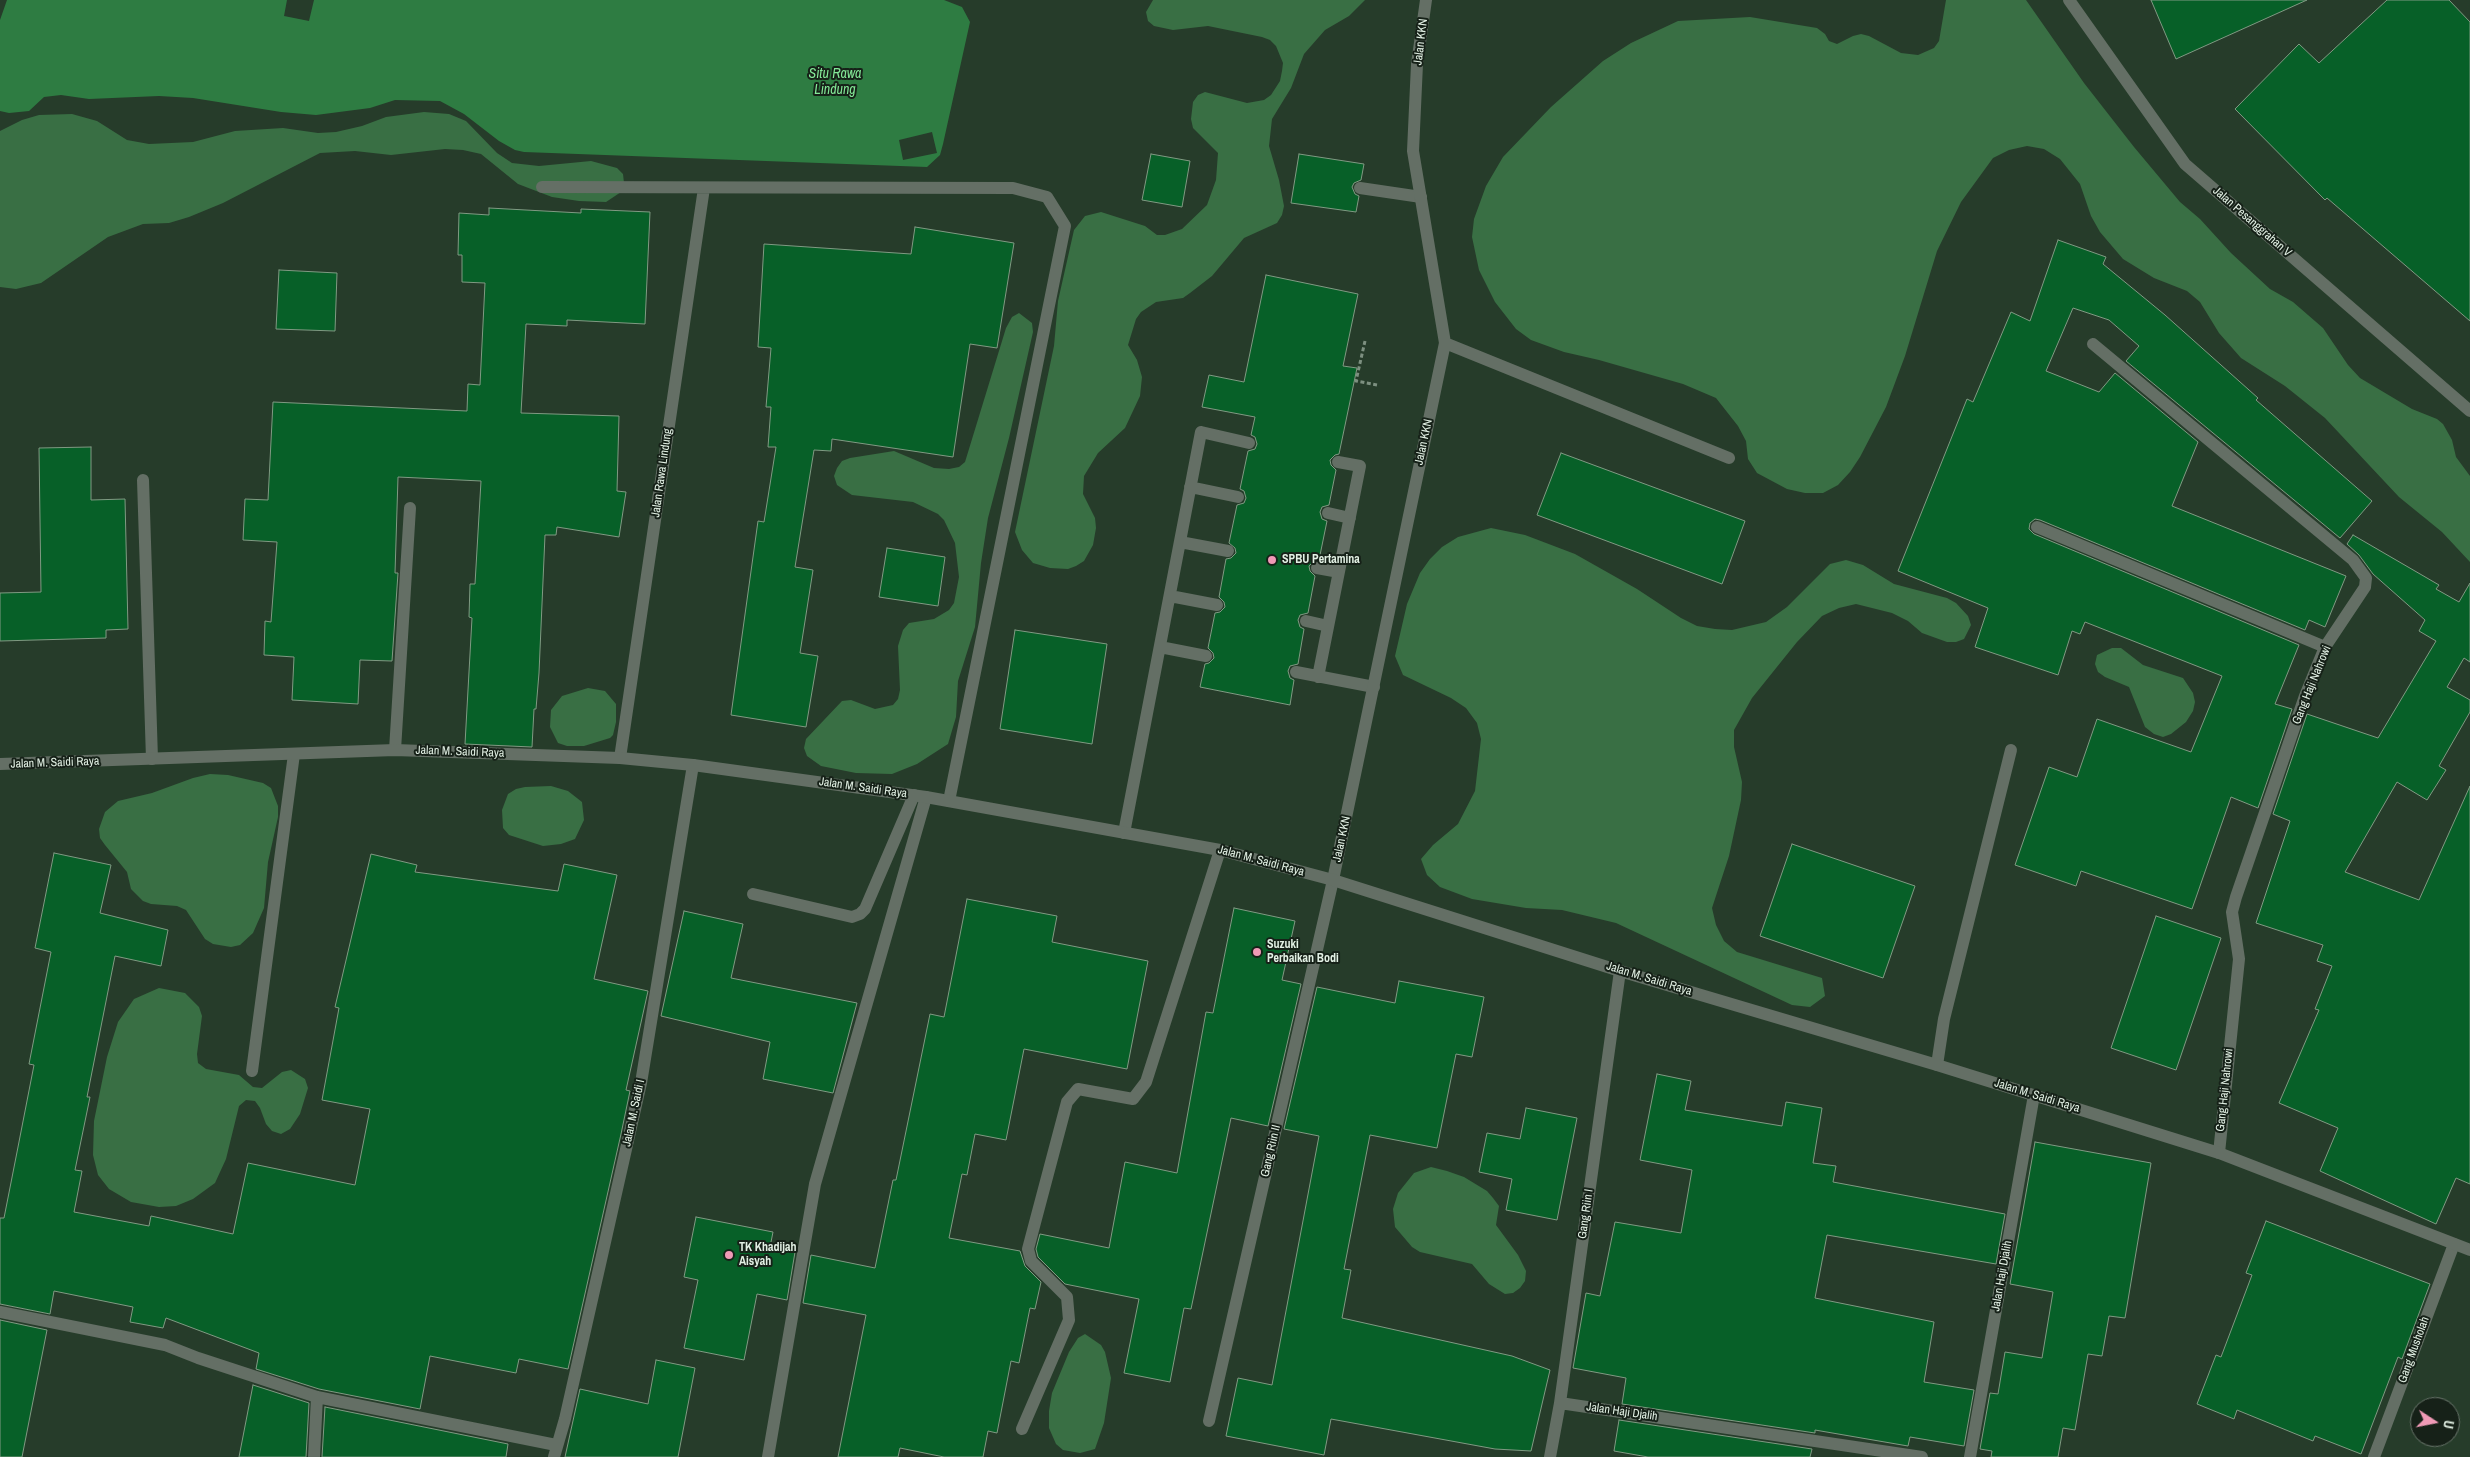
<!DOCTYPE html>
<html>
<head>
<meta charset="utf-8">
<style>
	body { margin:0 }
	#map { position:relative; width:2470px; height:1457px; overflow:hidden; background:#263c2a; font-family:"Archivo Narrow",sans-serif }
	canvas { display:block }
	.north { position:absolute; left:2410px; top:1397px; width:50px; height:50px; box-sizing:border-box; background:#162118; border:1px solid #68746a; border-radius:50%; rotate:101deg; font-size:14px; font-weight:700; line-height:20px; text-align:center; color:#e2f0e4 }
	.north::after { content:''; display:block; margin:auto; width:18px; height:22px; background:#f09ab6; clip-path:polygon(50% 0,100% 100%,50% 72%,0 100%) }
</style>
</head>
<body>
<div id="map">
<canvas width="2470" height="1457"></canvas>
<div class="north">U</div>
</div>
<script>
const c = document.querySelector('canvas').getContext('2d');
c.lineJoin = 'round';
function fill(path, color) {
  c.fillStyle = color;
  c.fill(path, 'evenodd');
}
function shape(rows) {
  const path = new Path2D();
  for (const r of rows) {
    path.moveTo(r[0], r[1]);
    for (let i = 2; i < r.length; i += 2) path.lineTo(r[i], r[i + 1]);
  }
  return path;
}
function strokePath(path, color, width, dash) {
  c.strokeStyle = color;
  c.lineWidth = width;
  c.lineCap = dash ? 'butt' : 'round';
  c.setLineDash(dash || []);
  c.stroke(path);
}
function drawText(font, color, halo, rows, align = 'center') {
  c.font = font + ' "Archivo Narrow",sans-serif';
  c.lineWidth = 4;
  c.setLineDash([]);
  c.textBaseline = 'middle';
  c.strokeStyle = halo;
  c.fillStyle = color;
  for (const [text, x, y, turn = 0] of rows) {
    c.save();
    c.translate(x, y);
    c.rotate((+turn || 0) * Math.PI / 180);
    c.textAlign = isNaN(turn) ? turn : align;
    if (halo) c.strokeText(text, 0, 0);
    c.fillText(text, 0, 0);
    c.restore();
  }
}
fill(shape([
	[1153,0,1365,0,1349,16,1325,30,1304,54,1291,88,1272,119,1269,146,1279,180,1284,206,1282,215,1277,223,1244,238,1212,276,1190,293,1183,298,1156,302,1141,312,1136,319,1128,345,1137,360,1142,377,1140,396,1125,428,1098,453,1084,476,1083,494,1095,518,1096,528,1093,545,1084,561,1076,566,1068,569,1050,568,1033,563,1022,550,1015,532,1054,346,1058,301,1074,230,1085,216,1101,212,1145,226,1157,235,1165,235,1182,229,1207,205,1216,180,1218,153,1193,128,1191,119,1193,102,1198,95,1205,92,1247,103,1264,100,1271,95,1280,81,1282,71,1283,63,1276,46,1270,40,1262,37,1208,26,1173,30,1154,26,1148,21,1146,12],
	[1946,0,2026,0,2084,83,2134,147,2180,202,2200,219,2231,253,2270,289,2293,302,2323,328,2348,365,2360,378,2412,409,2437,419,2443,424,2452,440,2456,457,2470,476,2470,562,2442,532,2399,497,2325,418,2285,386,2241,358,2219,333,2200,302,2187,291,2154,278,2123,259,2100,232,2091,216,2080,184,2060,159,2044,149,2027,146,2009,150,1993,158,1961,202,1937,251,1905,356,1886,407,1860,457,1850,472,1838,485,1823,493,1805,493,1787,489,1757,473,1748,459,1746,441,1738,426,1716,398,1683,384,1599,360,1564,352,1531,340,1516,329,1495,302,1479,270,1472,237,1474,219,1486,186,1503,157,1551,107,1603,61,1631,43,1678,21,1750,17,1817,28,1825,34,1829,41,1837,44,1853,36,1861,34,1869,36,1901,53,1918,55,1934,48,1939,41],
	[424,112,449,114,466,121,497,153,512,163,539,166,591,161,617,168,623,174,624,183,621,192,606,202,579,201,552,197,518,184,481,154,463,150,445,149,391,155,355,151,320,153,223,203,189,217,169,223,143,224,108,237,41,283,16,289,0,287,0,131,22,120,39,115,72,114,97,121,127,140,149,144,193,142,235,131,283,128,318,133,336,132,362,126,386,117],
	[1019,313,1032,323,1033,332,1009,438,988,518,981,563,975,627,958,681,956,717,948,744,917,764,892,774,856,773,821,766,807,756,804,748,806,739,842,701,851,700,875,709,893,705,898,699,900,690,898,646,903,630,909,623,934,619,949,610,954,603,959,577,955,543,944,520,938,514,913,502,852,495,837,485,834,476,837,468,842,461,850,458,894,451,934,468,949,469,959,467,965,462,1006,328,1012,317],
	[1491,528,1525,535,1575,554,1637,589,1681,618,1697,626,1715,629,1732,630,1766,622,1787,607,1830,564,1846,560,1863,565,1894,584,1947,598,1956,603,1968,616,1971,625,1964,639,1956,642,1947,642,1922,633,1908,621,1892,613,1856,604,1839,608,1822,616,1797,642,1752,698,1734,730,1734,747,1742,782,1741,800,1729,856,1712,908,1716,925,1724,941,1737,952,1822,978,1825,996,1810,1007,1792,1005,1616,923,1562,910,1526,908,1472,899,1440,887,1427,875,1421,859,1433,845,1458,824,1475,791,1481,739,1477,723,1466,708,1451,698,1403,675,1395,656,1407,604,1420,573,1430,559,1442,547,1458,537],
	[2112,648,2121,648,2143,665,2183,678,2193,693,2195,702,2193,711,2186,722,2171,734,2163,737,2154,734,2145,727,2129,687,2105,677,2098,672,2095,664,2097,655],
	[588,688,605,691,616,704,616,722,613,735,610,738,584,746,567,746,558,743,550,727,551,710,562,696],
	[210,774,228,775,263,783,271,788,278,806,278,817,268,862,264,908,253,933,240,945,231,947,213,944,205,939,186,910,177,906,151,904,143,901,131,889,127,872,105,845,100,838,99,829,105,812,118,801,152,793,193,778],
	[551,786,568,791,582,802,584,820,575,839,561,844,543,846,509,835,503,828,502,810,508,794,516,789,525,787],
	[159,988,185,993,199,1007,202,1016,197,1054,198,1063,206,1069,239,1075,253,1087,262,1088,282,1072,291,1070,305,1079,308,1088,300,1114,290,1129,281,1134,272,1131,266,1124,260,1108,255,1101,246,1100,239,1106,226,1159,215,1183,193,1199,176,1206,159,1207,131,1202,109,1189,98,1175,93,1155,94,1121,107,1057,118,1022,134,999],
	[1431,1167,1447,1171,1464,1177,1487,1191,1493,1198,1499,1206,1496,1225,1518,1255,1526,1271,1525,1281,1520,1288,1513,1293,1505,1294,1489,1284,1472,1264,1420,1252,1412,1247,1395,1227,1393,1209,1398,1193,1414,1173],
	[1085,1334,1101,1345,1105,1352,1111,1378,1104,1423,1095,1449,1080,1453,1063,1450,1056,1444,1049,1428,1049,1411,1052,1393,1069,1352,1078,1338]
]), '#396f44');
fill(shape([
	[7,0,287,0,284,16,309,21,314,0,944,0,962,7,970,22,943,144,940,155,927,167,524,152,515,150,499,141,464,114,440,101,395,100,370,108,316,115,281,112,193,98,159,96,89,99,61,95,44,97,29,111,9,113,0,111,0,20],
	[932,132,937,153,903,160,899,140]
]), '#2e7c42');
const building = shape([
	[2151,0,2307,0,2176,59,2151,0],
	[2387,0,2449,0,2470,22,2470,321,2327,198,2325,200,2235,109,2299,44,2319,63,2387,0],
	[1151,154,1190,161,1182,207,1142,200,1151,154],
	[1299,154,1364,164,1361,180,1354,183,1352,187,1355,194,1359,196,1356,212,1291,203,1299,154],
	[489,208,581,213,581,209,650,212,645,324,567,320,567,326,526,324,521,413,619,416,617,491,626,492,619,537,557,527,556,535,545,535,539,673,536,709,534,709,532,747,465,744,472,618,469,617,470,584,475,584,481,481,398,477,395,573,398,573,392,661,360,660,358,704,292,700,294,657,264,655,265,621,271,622,277,542,243,540,245,499,268,500,273,402,467,411,468,384,480,385,485,283,462,282,462,255,458,255,459,213,489,215,489,208],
	[915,227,1014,243,997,348,970,344,953,457,832,439,831,451,814,450,795,567,813,570,800,653,818,656,806,727,731,715,758,521,764,522,776,447,768,447,771,407,766,407,771,348,758,347,764,244,911,254,915,227],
	[2058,240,2106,257,2103,264,2165,315,2258,398,2256,400,2372,501,2340,538,2126,361,2139,346,2109,320,2073,308,2046,371,2099,392,2115,373,2198,442,2172,506,2346,576,2325,627,2309,620,2305,630,2040,520,2035,519,2030,523,2029,529,2034,534,2299,645,2275,704,2292,709,2258,808,2231,797,2192,909,2081,871,2076,886,2015,865,2049,767,2077,777,2097,719,2191,752,2222,676,2085,622,2080,634,2072,631,2058,675,1975,647,1988,608,1898,571,1967,399,1973,402,2011,312,2030,321,2058,240],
	[279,270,337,273,335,331,276,329,279,270],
	[1266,275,1358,294,1343,366,1357,368,1339,454,1335,455,1330,460,1331,465,1336,470,1329,505,1322,507,1320,512,1322,519,1327,521,1319,560,1314,561,1309,566,1310,571,1315,576,1308,613,1300,615,1298,620,1300,627,1304,629,1298,664,1290,666,1288,671,1290,678,1294,680,1290,705,1200,687,1205,664,1209,663,1214,658,1213,653,1208,648,1215,613,1220,612,1225,607,1224,602,1219,597,1226,559,1231,558,1236,553,1235,548,1229,543,1237,505,1244,503,1246,498,1244,491,1240,489,1248,451,1255,449,1257,444,1255,437,1251,435,1255,417,1202,407,1209,375,1244,382,1266,275],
	[91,447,91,500,125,499,128,629,106,630,106,638,0,641,0,593,41,592,39,448,91,447],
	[1561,453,1745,521,1722,584,1537,515,1561,453],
	[2353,535,2439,585,2436,589,2459,602,2470,583,2470,662,2464,658,2447,687,2470,700,2470,712,2439,766,2446,770,2427,800,2397,782,2345,872,2419,900,2470,786,2470,1184,2456,1178,2436,1224,2320,1171,2338,1128,2279,1103,2319,1010,2315,1009,2332,966,2317,961,2323,945,2256,923,2290,821,2273,814,2307,714,2378,738,2436,641,2419,631,2425,620,2373,574,2359,555,2347,544,2353,535],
	[887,548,945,557,938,606,879,597,887,548],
	[1015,630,1107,644,1092,744,1000,729,1015,630],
	[1792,844,1915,886,1883,978,1760,936,1792,844],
	[54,853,111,865,100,913,168,930,161,966,115,956,87,1097,90,1097,75,1170,82,1171,74,1212,149,1226,151,1216,233,1234,248,1163,355,1185,370,1109,322,1100,339,1008,335,1007,371,854,417,865,415,872,558,891,564,864,617,875,594,979,648,991,626,1090,630,1091,621,1134,568,1369,519,1359,516,1373,430,1356,420,1409,319,1389,256,1369,259,1353,166,1318,163,1328,130,1322,133,1307,54,1291,50,1314,0,1304,0,1218,4,1218,18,1147,34,1065,29,1064,51,952,35,948,54,853],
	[967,899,1057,916,1052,942,1148,961,1127,1069,1024,1049,1006,1140,975,1134,967,1175,962,1174,949,1238,1020,1251,1025,1266,1041,1282,1035,1309,1030,1308,1019,1363,1011,1361,997,1433,988,1431,983,1457,944,1457,900,1448,898,1457,838,1457,866,1315,803,1303,811,1255,875,1268,893,1180,896,1180,930,1014,944,1017,967,899],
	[1234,908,1295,921,1282,980,1301,984,1268,1126,1231,1118,1191,1309,1184,1308,1170,1382,1124,1373,1139,1299,1065,1284,1038,1257,1036,1249,1040,1234,1109,1248,1125,1162,1177,1173,1206,1012,1213,1013,1234,908],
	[684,911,743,924,731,978,857,1003,833,1093,763,1079,770,1042,661,1016,684,911],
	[2156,916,2221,938,2176,1070,2111,1048,2156,916],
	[1399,981,1484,997,1472,1057,1456,1054,1437,1148,1370,1135,1344,1269,1351,1270,1342,1318,1512,1356,1550,1370,1531,1451,1495,1449,1331,1419,1324,1455,1226,1436,1238,1378,1272,1385,1319,1136,1284,1129,1317,987,1395,1003,1399,981],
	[1657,1074,1691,1081,1685,1110,1782,1126,1786,1102,1822,1108,1813,1163,1836,1166,1833,1182,2005,1214,1996,1264,1827,1235,1815,1298,1934,1322,1924,1382,1974,1390,1964,1446,1910,1437,1908,1446,1815,1430,1815,1433,1622,1404,1626,1378,1573,1368,1586,1293,1600,1296,1615,1222,1681,1233,1692,1170,1640,1160,1657,1074],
	[1526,1108,1577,1118,1557,1220,1506,1210,1512,1179,1479,1172,1487,1133,1520,1139,1526,1108],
	[2035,1142,2151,1163,2125,1318,2109,1316,2102,1356,2088,1354,2075,1430,2063,1428,2058,1457,1991,1457,1992,1451,1980,1449,1990,1393,1998,1394,2005,1352,2042,1358,2053,1292,2010,1284,2035,1142],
	[696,1217,773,1232,770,1247,795,1252,787,1300,757,1294,744,1360,684,1348,698,1280,684,1277,696,1217],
	[2266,1221,2430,1284,2402,1359,2398,1357,2361,1454,2315,1436,2313,1441,2237,1410,2234,1419,2197,1404,2216,1355,2221,1357,2252,1275,2246,1273,2266,1221],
	[0,1320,47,1330,22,1457,0,1457,0,1320],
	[656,1360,695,1368,678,1457,565,1457,580,1389,648,1404,656,1360],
	[253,1385,309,1403,306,1457,239,1457,253,1385],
	[325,1407,508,1444,506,1457,322,1457,325,1407],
	[1619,1420,1812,1449,1810,1457,1648,1457,1614,1451,1619,1420]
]);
fill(building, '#076028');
strokePath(building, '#809a83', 1);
strokePath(shape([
	[1365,341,1356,381,1377,385]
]), '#7d9080', 3, [4, 2.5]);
strokePath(shape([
	[1360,188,1421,197],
	[143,480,152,759],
	[1190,487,1238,497],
	[1328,513,1350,518],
	[1180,542,1228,551],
	[1317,568,1339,572],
	[1170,596,1217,605],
	[1306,621,1328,626],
	[1160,647,1206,656],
	[1296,672,1374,687],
	[1318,677,1360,466,1338,462],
	[1124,833,1201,432,1249,443],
	[753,894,852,917,860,914,865,909,914,795],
	[1937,1065,1944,1019,2011,750]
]), '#646f65', 12);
strokePath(shape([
	[2069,0,2185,164,2470,411],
	[542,187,1013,188,1047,197,1065,226,949,801],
	[1445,343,1729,458],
	[2093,344,2353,560,2366,578,2365,587,2325,647,2305,696,2236,897,2232,912,2239,959,2219,1153],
	[2037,527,2325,647],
	[395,750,410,508],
	[620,758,704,188],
	[252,1071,294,754],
	[0,1312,165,1345,198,1358,317,1397,556,1445],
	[1560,1403,1922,1457],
	[1209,1421,1333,880,1445,343,1413,151,1417,64,1426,0],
	[1022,1429,1069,1320,1067,1297,1031,1261,1028,1249,1067,1102,1078,1089,1133,1099,1146,1082,1220,850],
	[314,1457,317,1397],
	[554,1457,565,1419,641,1083,693,765],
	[768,1457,815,1184,926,797],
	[1550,1457,1560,1403,1620,971],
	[1970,1457,2034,1095],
	[2374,1457,2454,1244]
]), '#646f65', 12);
strokePath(shape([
	[0,764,395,750,620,758,693,765,926,797,1220,850,1333,880,1620,971,1937,1065,2219,1153,2470,1250]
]), '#646f65', 12);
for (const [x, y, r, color] of [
	[1272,560,5,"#f09ab6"],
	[1257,952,5,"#f09ab6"],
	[729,1255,5,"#f09ab6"]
]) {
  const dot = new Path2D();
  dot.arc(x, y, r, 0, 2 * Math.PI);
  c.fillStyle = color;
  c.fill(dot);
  strokePath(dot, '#162118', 2);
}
drawText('12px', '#e2f0e4', '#162118', [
	["Jalan KKN",1421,42,-83],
	["Jalan Pesanggrahan V",2252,222,41],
	["Jalan KKN",1424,442,-78],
	["Jalan Rawa Lindung",662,473,-82],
	["Gang Haji Nahrowi",2312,685,-68],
	["Jalan M. Saidi Raya",460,752,2],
	["Jalan M. Saidi Raya",55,763,-2],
	["Jalan M. Saidi Raya",863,788,8],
	["Jalan KKN",1342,839,-78],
	["Jalan M. Saidi Raya",1261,861,15],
	["Jalan M. Saidi Raya",1649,979,17],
	["Gang Haji Nahrowi",2225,1090,-84],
	["Jalan M. Saidi Raya",2037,1096,17],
	["Jalan M. Saidi I",634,1113,-78],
	["Gang Riin II",1271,1151,-77],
	["Gang Riin I",1586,1214,-82],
	["Jalan Haji Djalih",2002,1276,-80],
	["Gang Musholah",2414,1350,-70],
	["Jalan Haji Djalih",1622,1412,8]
]);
drawText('bold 12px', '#e2f0e4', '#162118', [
	["SPBU Pertamina",1282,560],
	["Suzuki",1267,945],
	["Perbaikan Bodi",1267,959],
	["TK Khadijah",739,1248],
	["Aisyah",739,1262]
], 'left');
drawText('italic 14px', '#84e998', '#162118', [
	["Situ Rawa",835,74],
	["Lindung",835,90]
]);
</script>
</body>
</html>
